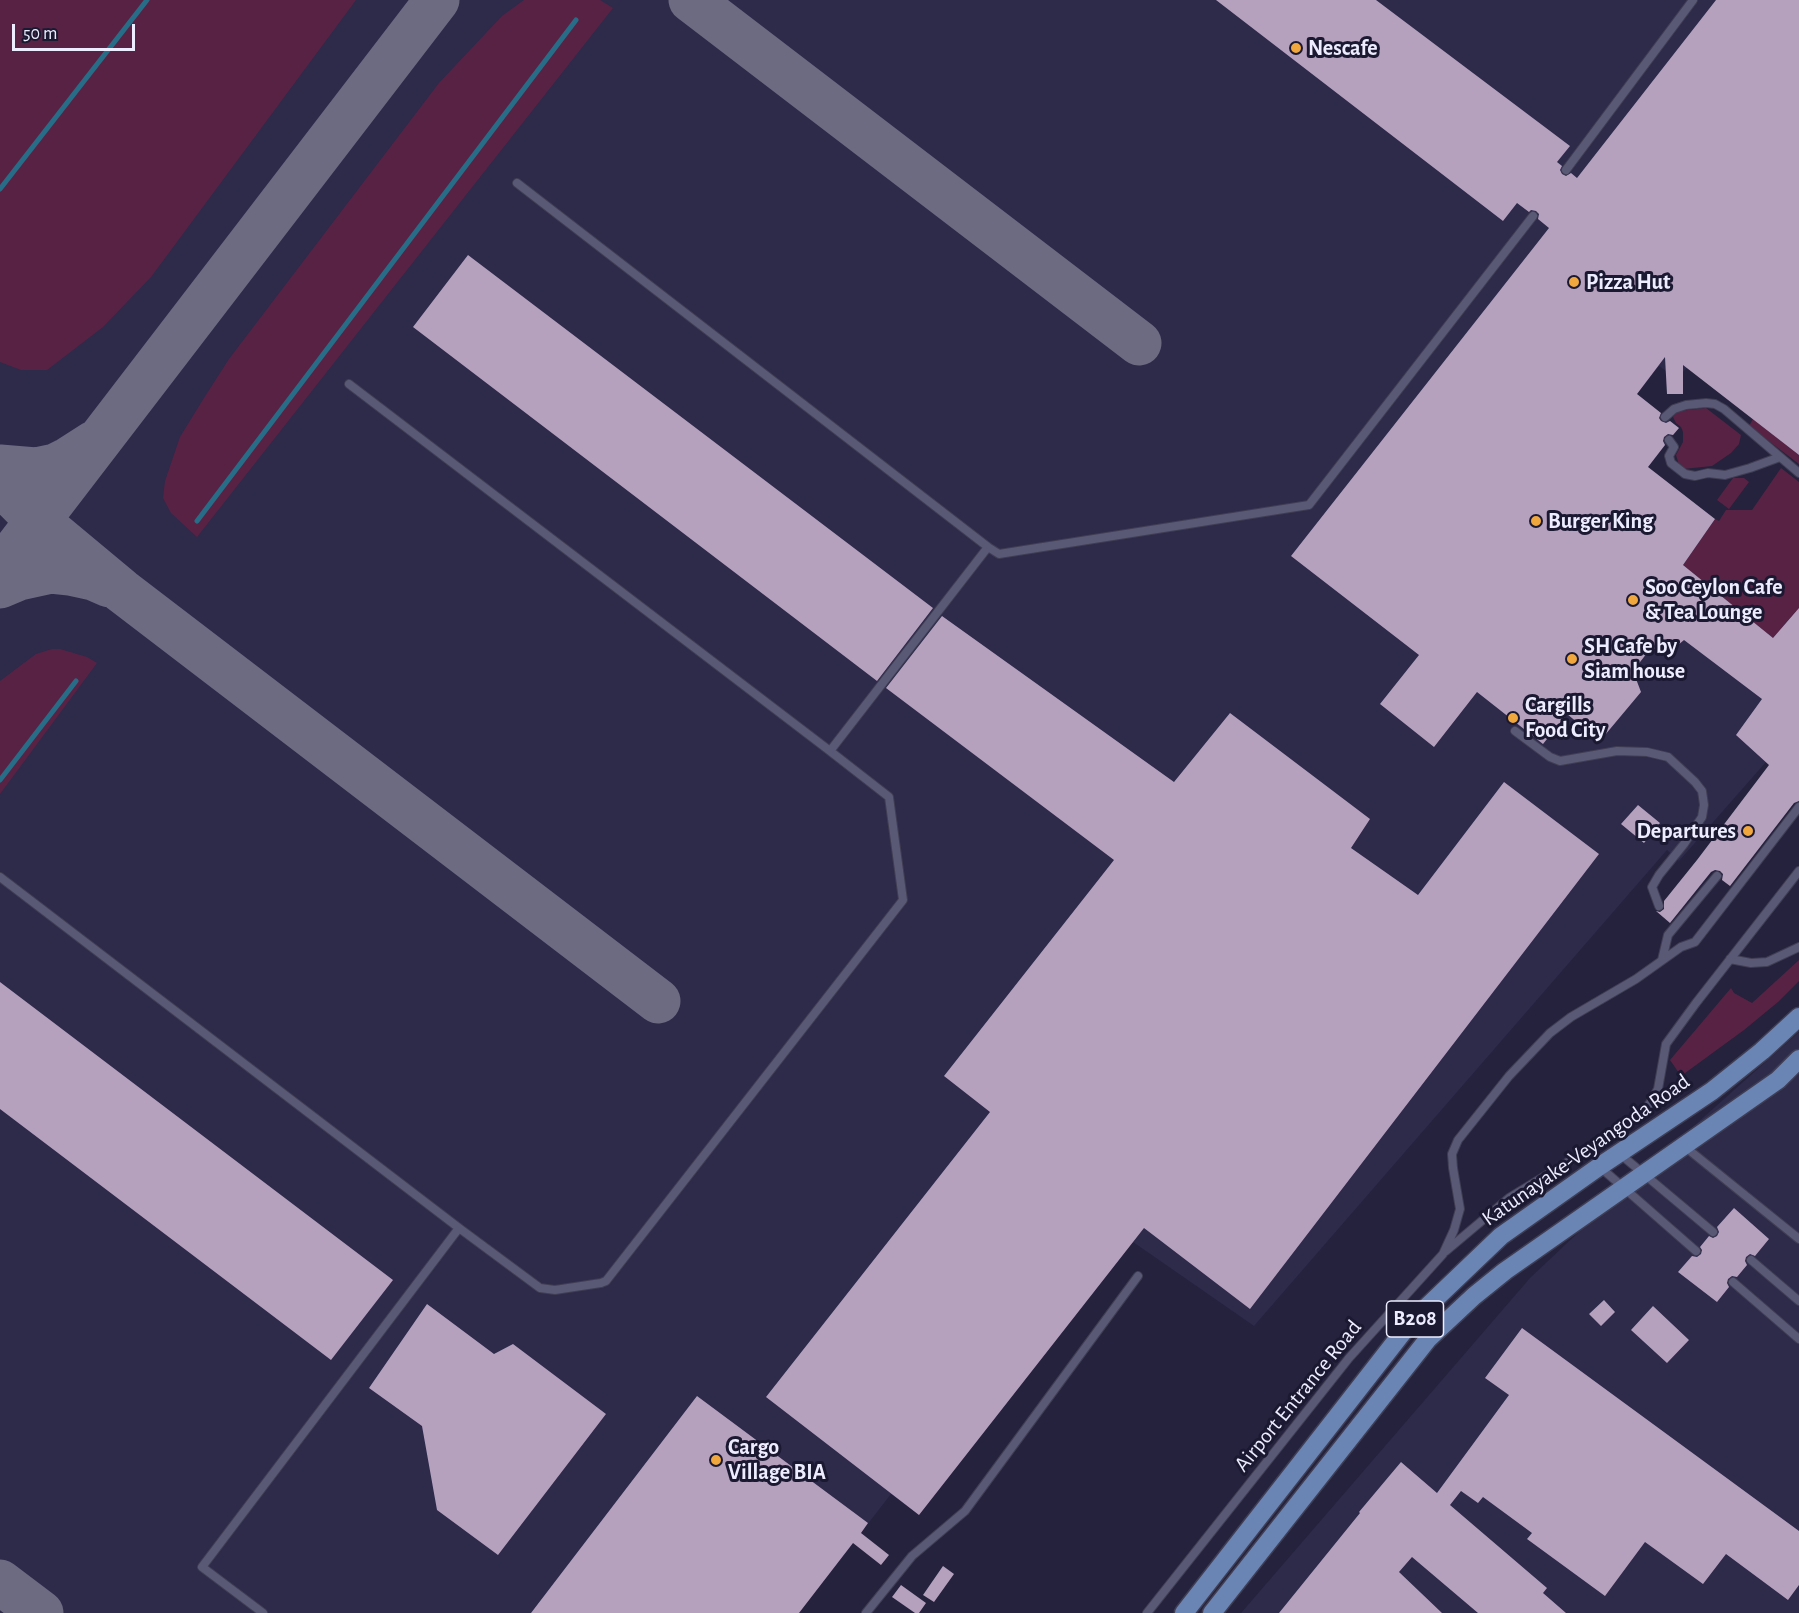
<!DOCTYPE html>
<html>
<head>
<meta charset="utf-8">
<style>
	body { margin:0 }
	#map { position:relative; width:1799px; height:1613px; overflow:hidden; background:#24223c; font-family:"Alegreya Sans",sans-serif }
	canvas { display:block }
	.scale { position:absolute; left:12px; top:24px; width:123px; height:27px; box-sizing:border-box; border:3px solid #ededff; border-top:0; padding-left:8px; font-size:18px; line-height:21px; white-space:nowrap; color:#ededff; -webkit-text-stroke:4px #1b1932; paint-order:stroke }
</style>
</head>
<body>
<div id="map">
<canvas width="1799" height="1613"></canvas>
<div class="scale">50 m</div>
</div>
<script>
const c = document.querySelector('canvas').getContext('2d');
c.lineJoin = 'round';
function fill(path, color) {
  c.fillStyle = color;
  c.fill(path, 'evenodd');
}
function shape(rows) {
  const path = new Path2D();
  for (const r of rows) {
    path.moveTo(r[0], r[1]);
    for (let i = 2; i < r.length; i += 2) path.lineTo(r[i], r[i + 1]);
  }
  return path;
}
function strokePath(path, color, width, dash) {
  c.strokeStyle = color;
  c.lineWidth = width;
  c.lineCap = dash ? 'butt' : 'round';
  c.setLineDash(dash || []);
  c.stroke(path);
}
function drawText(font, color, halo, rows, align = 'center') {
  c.font = font + ' "Alegreya Sans",sans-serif';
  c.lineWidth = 6;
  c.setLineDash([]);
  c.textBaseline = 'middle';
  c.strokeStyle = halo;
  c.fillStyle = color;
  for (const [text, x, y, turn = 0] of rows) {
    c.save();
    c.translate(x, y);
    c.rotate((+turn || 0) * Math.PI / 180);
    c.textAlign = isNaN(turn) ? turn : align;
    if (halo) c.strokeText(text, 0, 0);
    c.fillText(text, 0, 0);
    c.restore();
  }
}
fill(shape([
	[0,0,1799,0,1687,368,1682,373,1683,394,1667,394,1666,371,1659,366,1637,394,1679,428,1648,467,1715,519,1773,637,1796,611,1799,613,1766,762,1679,861,1667,850,1254,1326,1133,1242,919,1515,891,1494,799,1613,0,1613],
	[1799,1032,1799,1613,1241,1613,1530,1278,1640,1174]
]), '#2d2a4a');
fill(shape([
	[0,0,356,0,151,277,103,327,47,370,21,370,0,362],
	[524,0,600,0,613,8,197,537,171,513,163,498,165,481,180,437,204,398,229,359,439,83,502,16],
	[1706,408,1741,435,1739,444,1731,453,1712,466,1683,469,1679,465,1676,455,1683,442,1683,432,1681,427,1676,423,1673,417,1674,414,1679,411],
	[1753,419,1799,455,1799,464,1749,426],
	[1781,468,1799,482,1799,613,1796,611,1773,638,1683,565,1715,519,1719,521,1726,510,1752,510],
	[1733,478,1744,478,1749,482,1729,509,1717,500],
	[52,649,60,649,87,657,97,663,0,794,0,681,36,654],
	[1799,960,1799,981,1778,1002,1744,1030,1681,1076,1670,1060,1731,988,1734,993,1752,1003]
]), '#582244');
strokePath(shape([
	[0,189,147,0],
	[197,521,576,20],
	[0,780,76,681]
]), '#286d88', 5);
strokePath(shape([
	[691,0,1139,343],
	[0,467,36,470,55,466,69,459,94,443],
	[0,483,38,521,122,591,658,1001],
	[0,570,437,0],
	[0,586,19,578,51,571,70,573,93,578,109,585],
	[0,1582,41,1613]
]), '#6c6b82', 45);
fill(shape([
	[1216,0,1376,0,1570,146,1557,162,1562,166,1560,170,1562,174,1566,176,1571,173,1577,178,1716,0,1799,0,1799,455,1683,365,1683,394,1667,394,1665,357,1637,394,1661,413,1659,418,1661,421,1666,423,1670,421,1679,428,1673,435,1668,434,1664,437,1663,441,1665,445,1648,467,1715,519,1683,565,1773,638,1799,608,1799,801,1794,803,1730,886,1722,880,1723,874,1720,871,1715,870,1711,872,1670,923,1656,911,1660,912,1664,909,1664,901,1697,860,1769,765,1736,735,1762,699,1684,640,1671,651,1651,648,1633,671,1641,692,1600,741,1567,714,1543,744,1477,692,1434,747,1380,704,1419,655,1291,556,1549,228,1538,219,1539,214,1536,211,1531,210,1529,212,1517,203,1503,221],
	[468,255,933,608,877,681,413,327],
	[942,616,1174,782,1230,713,1370,819,1351,848,1418,895,1504,782,1599,854,1250,1309,1144,1228,919,1515,766,1397,990,1112,944,1076,1114,860,886,688],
	[1638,805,1660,823,1644,843,1621,824],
	[0,982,393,1280,331,1360,0,1109],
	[1734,1208,1769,1239,1755,1256,1750,1254,1746,1257,1745,1261,1747,1265,1737,1277,1732,1276,1728,1279,1727,1283,1729,1287,1717,1302,1678,1272,1692,1256,1697,1257,1701,1254,1702,1250,1700,1247,1709,1236,1713,1238,1717,1236,1719,1232,1717,1227],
	[1604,1300,1615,1312,1601,1326,1589,1314],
	[427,1304,494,1354,513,1344,606,1414,498,1555,437,1510,422,1426,369,1388],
	[1653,1306,1689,1340,1667,1363,1631,1330],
	[1522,1328,1799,1531,1799,1585,1788,1600,1726,1554,1703,1584,1645,1542,1605,1596,1527,1539,1532,1533,1483,1497,1478,1503,1461,1491,1450,1505,1547,1588,1543,1593,1566,1613,1478,1613,1412,1557,1399,1572,1442,1613,1279,1613,1360,1513,1359,1512,1401,1462,1437,1493,1509,1395,1485,1378],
	[697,1396,868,1523,861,1533,889,1555,881,1565,853,1543,799,1613,531,1613],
	[943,1566,954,1574,934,1602,923,1595],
	[901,1585,926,1603,919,1613,915,1613,892,1597]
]), '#b5a0be');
const lane = shape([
	[1566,170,1693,0],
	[517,183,988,547],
	[349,384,830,751],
	[1665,417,1674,409,1686,405,1706,403,1715,404,1724,409,1799,473],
	[1669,440,1674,447,1669,456,1671,463,1685,474,1695,476,1708,473,1725,475,1750,468,1780,457],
	[1515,731,1550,757,1560,761,1617,751,1647,752,1668,757,1695,782,1702,791,1704,805,1702,817,1684,844,1659,875,1652,887,1659,906],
	[0,877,459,1228],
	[1730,959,1751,963,1767,962,1799,947],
	[1662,960,1668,935,1717,876],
	[1684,1146,1799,1239],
	[1620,1154,1713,1232],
	[1600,1167,1696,1251],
	[1446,1251,1509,1198,1568,1162,1638,1117,1650,1103,1658,1089,1666,1044,1696,1003,1799,871],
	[1751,1260,1799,1301],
	[1733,1282,1799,1339],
	[263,1613,202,1567,459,1228,540,1288,555,1290,601,1283,606,1281,903,900,889,797,830,751,988,547,999,554,1309,505,1533,216],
	[866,1613,912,1556,965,1511,1138,1276],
	[1147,1613,1349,1358,1443,1254,1454,1230,1460,1209,1453,1168,1452,1154,1458,1140,1509,1076,1550,1033,1571,1017,1636,979,1681,947,1695,942,1799,807]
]);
const primary = shape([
	[1184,1613,1410,1323,1501,1236,1600,1166,1712,1091,1762,1051,1799,1017],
	[1212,1613,1428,1339,1474,1296,1505,1271,1778,1080,1799,1059]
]);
strokePath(lane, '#3f3d53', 10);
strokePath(primary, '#3f3d53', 21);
strokePath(lane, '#595875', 8);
strokePath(primary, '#6a84b3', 18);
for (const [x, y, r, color] of [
	[1296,48,6,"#efa73e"],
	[1574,282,6,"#efa73e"],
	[1536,521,6,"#efa73e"],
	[1633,600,6,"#efa73e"],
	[1572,659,6,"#efa73e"],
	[1513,718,6,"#efa73e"],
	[1748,831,6,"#efa73e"],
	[716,1460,6,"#efa73e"]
]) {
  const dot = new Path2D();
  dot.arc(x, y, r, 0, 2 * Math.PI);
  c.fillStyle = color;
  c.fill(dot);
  strokePath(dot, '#1b1932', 2);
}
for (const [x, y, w] of [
	[1415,1319,57]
]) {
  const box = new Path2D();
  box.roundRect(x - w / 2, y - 18, w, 36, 4.5);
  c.fillStyle = '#1b1932';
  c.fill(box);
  strokePath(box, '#ededff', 1.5);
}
drawText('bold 21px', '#ededff', null, [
	["B208",1415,1319]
]);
drawText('bold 22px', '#ededff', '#1b1932', [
	["Nescafe",1308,48],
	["Pizza Hut",1586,282],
	["Burger King",1548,521],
	["Soo Ceylon Cafe",1645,587],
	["& Tea Lounge",1645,612],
	["SH Cafe by",1584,646],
	["Siam house",1584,671],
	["Cargills",1525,705],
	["Food City",1525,730],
	["Departures",1736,831,"right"],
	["Cargo",728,1447],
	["Village BIA",728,1472]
], 'left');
drawText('22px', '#ededff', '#1b1932', [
	["Katunayake-Veyangoda Road",1586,1150,-35],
	["Airport Entrance Road",1298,1396,-51]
]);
</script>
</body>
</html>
